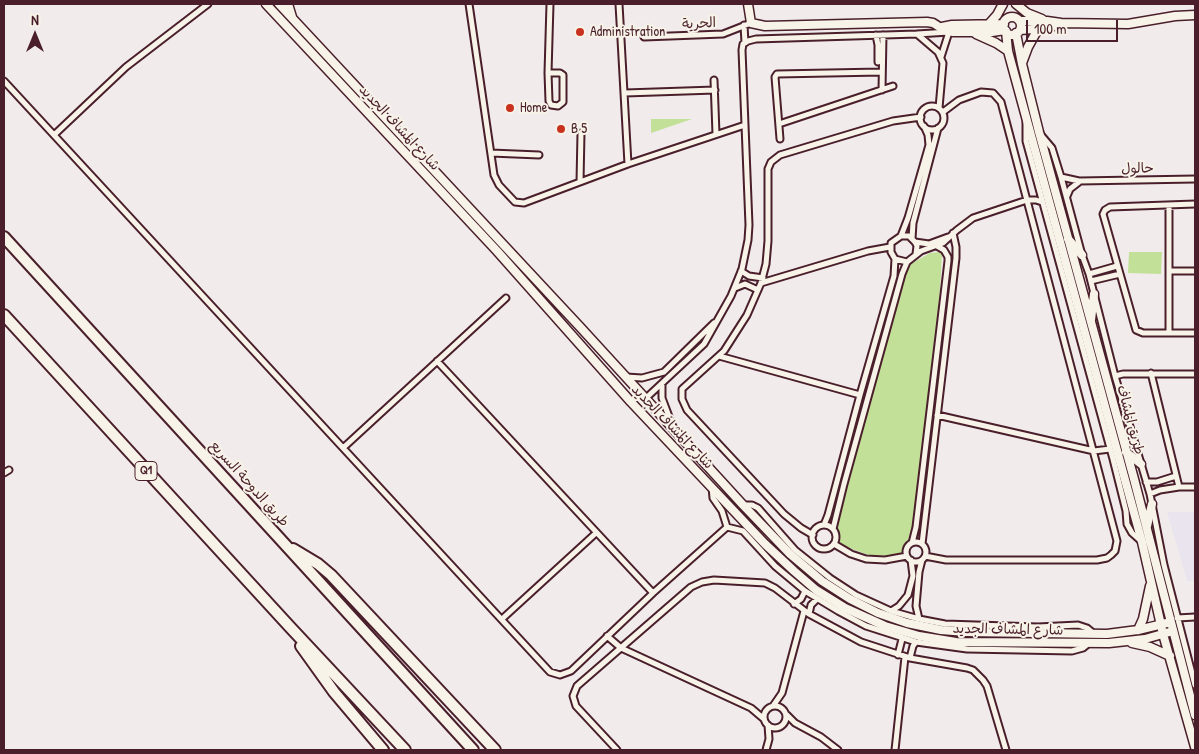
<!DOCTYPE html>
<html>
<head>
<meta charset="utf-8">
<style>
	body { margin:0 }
	#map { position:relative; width:1199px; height:754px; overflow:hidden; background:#f1eceb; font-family:"Patrick Hand",sans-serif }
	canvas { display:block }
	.frame { position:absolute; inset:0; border:5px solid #4a1f2b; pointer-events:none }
	.north { position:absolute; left:10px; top:10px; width:50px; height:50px; -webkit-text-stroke:4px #f7f3e8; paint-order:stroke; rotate:0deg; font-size:14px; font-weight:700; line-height:20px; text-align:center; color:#4a1f2b }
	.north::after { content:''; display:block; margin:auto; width:18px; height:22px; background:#4a1f2b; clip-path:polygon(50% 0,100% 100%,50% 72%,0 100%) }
	.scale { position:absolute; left:1026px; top:20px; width:92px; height:22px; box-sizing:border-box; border:2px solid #4a1f2b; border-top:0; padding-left:6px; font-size:15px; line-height:18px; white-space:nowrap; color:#4a1f2b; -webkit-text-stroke:4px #f7f3e8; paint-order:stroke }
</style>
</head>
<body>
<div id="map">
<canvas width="1199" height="754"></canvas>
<div class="frame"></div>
<div class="north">N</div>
<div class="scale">100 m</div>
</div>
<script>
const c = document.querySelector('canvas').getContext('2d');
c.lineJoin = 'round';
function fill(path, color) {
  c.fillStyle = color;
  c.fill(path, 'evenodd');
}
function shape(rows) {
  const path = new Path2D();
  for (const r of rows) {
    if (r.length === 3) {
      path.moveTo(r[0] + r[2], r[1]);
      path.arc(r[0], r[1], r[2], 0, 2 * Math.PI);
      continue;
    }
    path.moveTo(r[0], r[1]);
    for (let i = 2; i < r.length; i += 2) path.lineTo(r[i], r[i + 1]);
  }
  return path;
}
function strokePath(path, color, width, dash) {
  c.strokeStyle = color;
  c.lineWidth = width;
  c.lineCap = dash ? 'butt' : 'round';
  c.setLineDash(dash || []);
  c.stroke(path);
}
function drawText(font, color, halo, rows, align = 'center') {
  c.font = font + ' "Patrick Hand","Playpen Sans Arabic",sans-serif';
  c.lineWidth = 4;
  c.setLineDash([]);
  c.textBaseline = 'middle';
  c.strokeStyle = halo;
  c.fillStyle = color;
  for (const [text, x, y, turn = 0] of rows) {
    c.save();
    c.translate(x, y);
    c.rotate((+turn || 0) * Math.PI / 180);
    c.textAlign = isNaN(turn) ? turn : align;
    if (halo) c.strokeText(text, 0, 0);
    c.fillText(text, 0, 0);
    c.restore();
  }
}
fill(shape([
	[1167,512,1195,512,1195,581,1187,581]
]), '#eae4ef');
fill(shape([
	[651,119,692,119,651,133],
	[940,252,942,255,940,290,919,482,911,537,903,554,877,558,838,544,836,525,907,266,930,253],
	[1129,252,1162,252,1161,274,1128,273]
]), '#c2e098');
const street = shape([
	[469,4,494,175,499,185,515,202,524,203,628,164,745,125],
	[619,4,628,164],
	[744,25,745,43],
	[917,34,949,32,941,57],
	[876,35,878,45,878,62],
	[644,37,723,34,751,23],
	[548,73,560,73,563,75,563,102,558,106,551,105,549,101,548,73],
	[548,73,550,4],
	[714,80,716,134],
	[4,81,550,672,560,675,571,671,653,593,727,527],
	[882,90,883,35],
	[625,93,715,90],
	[932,118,12],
	[1026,122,1026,141,1113,459,1126,511,1127,524,1132,533,1142,542],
	[779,124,893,86],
	[54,135,126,67,208,4],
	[1041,135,1052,148,1061,177,1082,255,1089,274,1115,376,1150,494,1164,565,1195,685],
	[780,139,775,77,777,74,881,72],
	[491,153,539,155],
	[1061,177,1079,181,1195,179],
	[580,182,581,133],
	[1067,196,1070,189,1079,182],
	[1195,204,1110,207,1105,210,1103,214,1136,330,1143,333,1195,333],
	[901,236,908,218,929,145,928,135,924,126],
	[912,239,913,223,938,128],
	[915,242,929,244,948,237],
	[916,254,917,246,915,242,909,236,901,236,891,243,891,252,895,259,907,262,921,251,943,243,957,230,973,218,1027,200,1036,200,1042,202],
	[741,271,749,276,763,278],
	[1169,271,1195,271],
	[1089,274,1117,266],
	[1091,281,1120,274],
	[761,283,868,251,890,247],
	[735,288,745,284,758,290],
	[1169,333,1169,205],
	[719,356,860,395],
	[437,361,653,593],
	[1151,373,1179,487],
	[1115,376,1123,374,1195,374],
	[626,377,642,378,664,372,714,323],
	[662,385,662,398,673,427],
	[645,399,704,344,731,296,742,269,748,240,749,225,742,50,743,44,748,41,756,39,917,34,938,52,943,63,939,108],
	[937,415,1094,451,1110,449],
	[343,448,506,298],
	[4,473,9,470],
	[1146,482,1157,482,1176,476],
	[712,487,713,498,722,511,727,527,743,531,775,566,805,591,838,611,866,626,916,642,967,649,1072,651,1083,648,1089,643],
	[1150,494,1160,490,1179,487,1195,487],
	[743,505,752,505,758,508,795,550,830,578,856,595,891,611,919,619,945,624,1038,627,1078,625,1087,628,1093,633],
	[824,525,828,515,860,395,894,276,895,259],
	[824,537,12],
	[833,529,844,484,902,274,907,262],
	[813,535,801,528,784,514,687,410,682,399,682,389,724,351,747,315,761,283,766,264,768,241,768,169,771,162,780,155,893,121,921,117],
	[916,552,10],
	[912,543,916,527,948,261,948,257,944,250,937,246],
	[834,544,851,554,866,559,885,560,907,556],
	[922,544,956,258,956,247,953,233],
	[925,556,946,560,1097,560,1107,558,1111,555,1115,551,1117,541,1001,102,993,93,981,92,959,100,943,112],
	[794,604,801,599,805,591],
	[891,611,899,606,908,595,913,576,911,560],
	[809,614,811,605,817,599],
	[1177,618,1195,617],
	[502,619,596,533],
	[919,619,916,606,919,572,922,560],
	[607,636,621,648,751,708,764,719],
	[898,655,902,639],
	[910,658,913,646,916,642],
	[775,717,11],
	[773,706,782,693,804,611],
	[787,715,795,723,821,737,838,750],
	[617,750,576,706,573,696,577,686,691,587,702,582,714,580,765,583,775,588,809,614,861,642,910,658,967,668,973,670,983,680,987,686,1006,750],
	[766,750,769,739,768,725],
	[895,750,905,657]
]);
const secondary = shape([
	[266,4,497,251,631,402,765,544,794,571,816,590,845,608,885,626,919,636,956,642,1109,643,1145,639,1173,631],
	[279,4,581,328,743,505,790,554,822,581,850,599,878,613,907,623,941,630,966,632,1107,634,1138,630,1171,622],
	[288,4,292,17],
	[748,4,751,23,765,26,927,22,933,23,944,30,953,32,992,32,1005,30],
	[1016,4,1027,13,1042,19],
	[1012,26,9],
	[1020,21,1047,21,1061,23,1128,24,1175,16,1195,15],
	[989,24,997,15,1003,4],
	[942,27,952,25,1004,24],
	[1020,30,1047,28,1060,24],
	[1006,31,1008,51,1142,542,1163,634,1195,747],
	[1016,33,1022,64,1039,132,1134,479,1195,715],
	[976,34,996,43,1008,51],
	[1022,63,1028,47,1038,29],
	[1068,239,1082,255],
	[1091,320,1094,294],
	[1126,452,1141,464],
	[1147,526,1152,504],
	[1138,630,1143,619,1150,586],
	[1132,643,1150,647,1170,656]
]);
const highway = shape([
	[4,237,473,750],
	[4,315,289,626,405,750],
	[293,549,318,564,331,575,495,750],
	[301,646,334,692,383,750]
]);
strokePath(street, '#4a1f2b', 9);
strokePath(secondary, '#4a1f2b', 11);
strokePath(highway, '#4a1f2b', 14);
strokePath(street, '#f7f3e8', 5);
strokePath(secondary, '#f7f3e8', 8);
strokePath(highway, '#f7f3e8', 10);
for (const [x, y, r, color] of [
	[580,32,5,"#c8321e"],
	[510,108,5,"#c8321e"],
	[561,129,5,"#c8321e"]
]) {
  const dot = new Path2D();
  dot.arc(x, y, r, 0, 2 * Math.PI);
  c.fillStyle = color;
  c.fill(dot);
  strokePath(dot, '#f7f3e8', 2);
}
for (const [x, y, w] of [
	[146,471,22]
]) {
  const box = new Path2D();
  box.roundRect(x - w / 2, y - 9.5, w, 19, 4);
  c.fillStyle = '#f7f3e8';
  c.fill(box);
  strokePath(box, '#4a1f2b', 1);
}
drawText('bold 12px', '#4a1f2b', null, [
	["Q1",146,471]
]);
drawText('14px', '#4a1f2b', '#f7f3e8', [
	["الحرية",699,24,-3],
	["شارع المشاف الجديد",399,128,47],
	["حالول",1137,169,-1],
	["طريق المشاف",1130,420,75],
	["شارع المشاف الجديد",672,427,46],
	["طريق الدوحة السريع",249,484,48],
	["شارع المشاف الجديد",1008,630,1]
]);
drawText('14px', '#4a1f2b', '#f7f3e8', [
	["Administration",590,32],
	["Home",520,108],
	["B 5",571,129]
], 'left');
</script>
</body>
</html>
